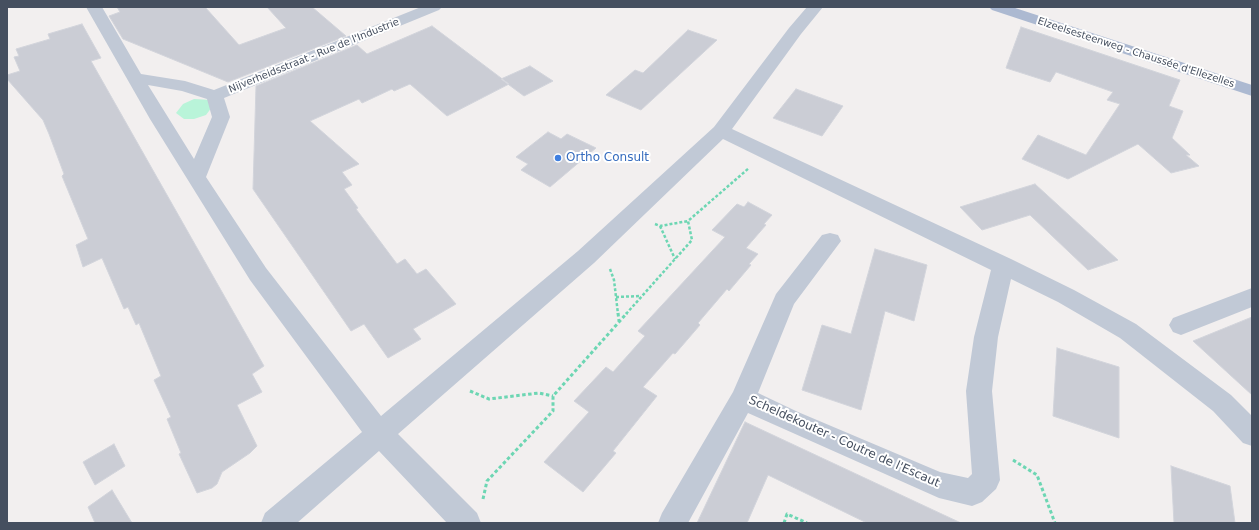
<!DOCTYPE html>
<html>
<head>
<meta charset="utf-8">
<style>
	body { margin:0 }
	#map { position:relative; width:1259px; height:530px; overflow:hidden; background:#f2efef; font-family:"DejaVu Sans",sans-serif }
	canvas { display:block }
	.frame { position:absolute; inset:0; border:8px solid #454f5f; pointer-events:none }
</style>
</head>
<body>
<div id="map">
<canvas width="1259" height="530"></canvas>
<div class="frame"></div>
</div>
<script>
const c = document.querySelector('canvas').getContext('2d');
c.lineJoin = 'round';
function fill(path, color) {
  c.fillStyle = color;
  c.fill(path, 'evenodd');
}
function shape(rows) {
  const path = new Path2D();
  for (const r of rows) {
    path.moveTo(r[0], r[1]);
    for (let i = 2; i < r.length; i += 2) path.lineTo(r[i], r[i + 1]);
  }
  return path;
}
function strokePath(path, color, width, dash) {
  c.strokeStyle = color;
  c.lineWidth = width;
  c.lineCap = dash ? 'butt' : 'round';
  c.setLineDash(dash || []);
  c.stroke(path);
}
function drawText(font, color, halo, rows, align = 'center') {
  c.font = font + ' "DejaVu Sans",sans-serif';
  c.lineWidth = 4;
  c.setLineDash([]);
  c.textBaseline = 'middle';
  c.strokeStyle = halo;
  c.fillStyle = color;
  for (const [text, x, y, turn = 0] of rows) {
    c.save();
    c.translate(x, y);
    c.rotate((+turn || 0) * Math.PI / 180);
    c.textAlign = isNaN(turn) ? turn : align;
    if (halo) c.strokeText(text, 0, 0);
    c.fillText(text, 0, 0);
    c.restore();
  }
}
fill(shape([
	[194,99,212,100,212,107,206,115,194,119,184,119,176,113,183,104]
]), '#b9f4d9');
const building = shape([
	[117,7,205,7,239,45,286,28,267,7,312,7,346,36,228,82,123,39,109,16,120,12,117,7],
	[82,24,101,58,91,61,264,366,252,374,262,392,237,405,257,446,250,453,222,472,217,484,212,488,197,493,179,454,181,453,167,419,171,417,154,380,161,376,139,323,136,325,128,307,124,309,102,258,83,267,76,245,88,239,62,176,64,174,49,134,43,120,7,79,7,75,20,71,14,57,19,56,16,49,50,39,48,34,82,24],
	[432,26,509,84,447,116,410,84,394,91,392,89,362,103,359,99,310,121,359,164,342,172,352,185,344,189,358,208,356,209,397,264,405,259,417,274,426,269,456,304,413,329,421,339,388,358,364,324,351,331,253,189,256,86,357,45,367,54,432,26],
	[1021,27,1180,80,1169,106,1183,111,1172,138,1190,155,1186,155,1199,166,1171,173,1138,144,1068,179,1022,159,1038,135,1086,155,1120,104,1107,100,1113,92,1056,72,1050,82,1006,68,1021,27],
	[688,30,717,40,641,110,606,95,635,70,643,73,688,30],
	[530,66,553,81,524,96,501,79,530,66],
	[796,89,843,106,822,136,773,118,796,89],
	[548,132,561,139,567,134,596,148,550,187,521,170,528,164,516,157,548,132],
	[1035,184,1118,260,1088,270,1030,215,982,230,960,207,1035,184],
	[748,202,772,215,764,224,766,225,746,248,758,254,749,264,751,265,729,291,727,289,698,323,700,325,675,354,673,353,643,387,657,396,613,451,616,453,583,492,544,462,589,412,574,401,606,367,613,372,645,336,638,331,725,237,712,230,737,204,744,207,748,202],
	[875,249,927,265,914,321,885,311,861,410,802,390,822,325,851,334,875,249],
	[1252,317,1252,395,1193,341,1252,317],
	[1057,348,1119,367,1119,438,1053,416,1057,348],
	[745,422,961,523,867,523,768,475,747,523,697,523,745,422],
	[114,444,125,466,95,485,83,462,114,444],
	[1171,466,1230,486,1235,523,1174,523,1171,466],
	[112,490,132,523,95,523,88,507,112,490]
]);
fill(building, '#cbcdd5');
strokePath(building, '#d2d4db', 1);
strokePath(shape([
	[655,224,660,226,688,221],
	[660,226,675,259],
	[610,269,614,280,618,314],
	[616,297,641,296],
	[626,314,692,240,688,221,749,168]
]), '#6dd6b3', 2.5, [3, 2]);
strokePath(shape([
	[618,313,619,321],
	[470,391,489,399,539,393,553,396],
	[1013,460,1037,475,1055,523],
	[483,499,487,481,553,411,553,396,627,313],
	[784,523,787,514,807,523]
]), '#6dd6b3', 3, [3.5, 2.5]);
fill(shape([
	[86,7,102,7,141,74,185,81,214,90,421,7,442,7,439,10,224,98,230,117,206,177,266,268,381,416,578,251,714,127,789,28,807,7,823,7,801,34,732,129,1011,259,1074,290,1136,324,1231,395,1252,416,1252,446,1243,443,1213,411,1120,338,1058,302,1011,279,998,337,992,391,1000,480,996,489,982,502,972,506,939,498,748,413,688,523,658,523,662,513,733,392,776,294,822,235,830,233,838,235,841,241,794,304,758,393,798,412,940,472,968,478,972,474,966,391,974,337,991,270,723,139,594,263,398,434,477,513,481,523,447,523,379,451,297,523,261,523,265,513,362,432,250,280,150,119,86,7],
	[148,85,182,91,207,99,212,117,194,159,148,85],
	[1252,288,1252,307,1181,335,1173,332,1169,325,1173,318,1252,288]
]), '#c1c9d6');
fill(shape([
	[989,7,1012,7,1252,85,1252,96,992,10,989,7]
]), '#acb9d1');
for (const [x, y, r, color] of [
	[558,158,4,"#3f7fe0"]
]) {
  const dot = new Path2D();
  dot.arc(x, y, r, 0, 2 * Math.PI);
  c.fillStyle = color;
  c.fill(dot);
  strokePath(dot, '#fff', 1.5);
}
drawText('10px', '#454f5f', '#fff', [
	["Elzeelsesteenweg - Chaussée d'Ellezelles",1136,53,18],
	["Nijverheidsstraat - Rue de l'Industrie",314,56,-22]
]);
drawText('12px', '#366cbe', '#fff', [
	["Ortho Consult",566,158]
], 'left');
drawText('12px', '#454f5f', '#fff', [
	["Scheldekouter - Coutre de l'Escaut",844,442,24]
]);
</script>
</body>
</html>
